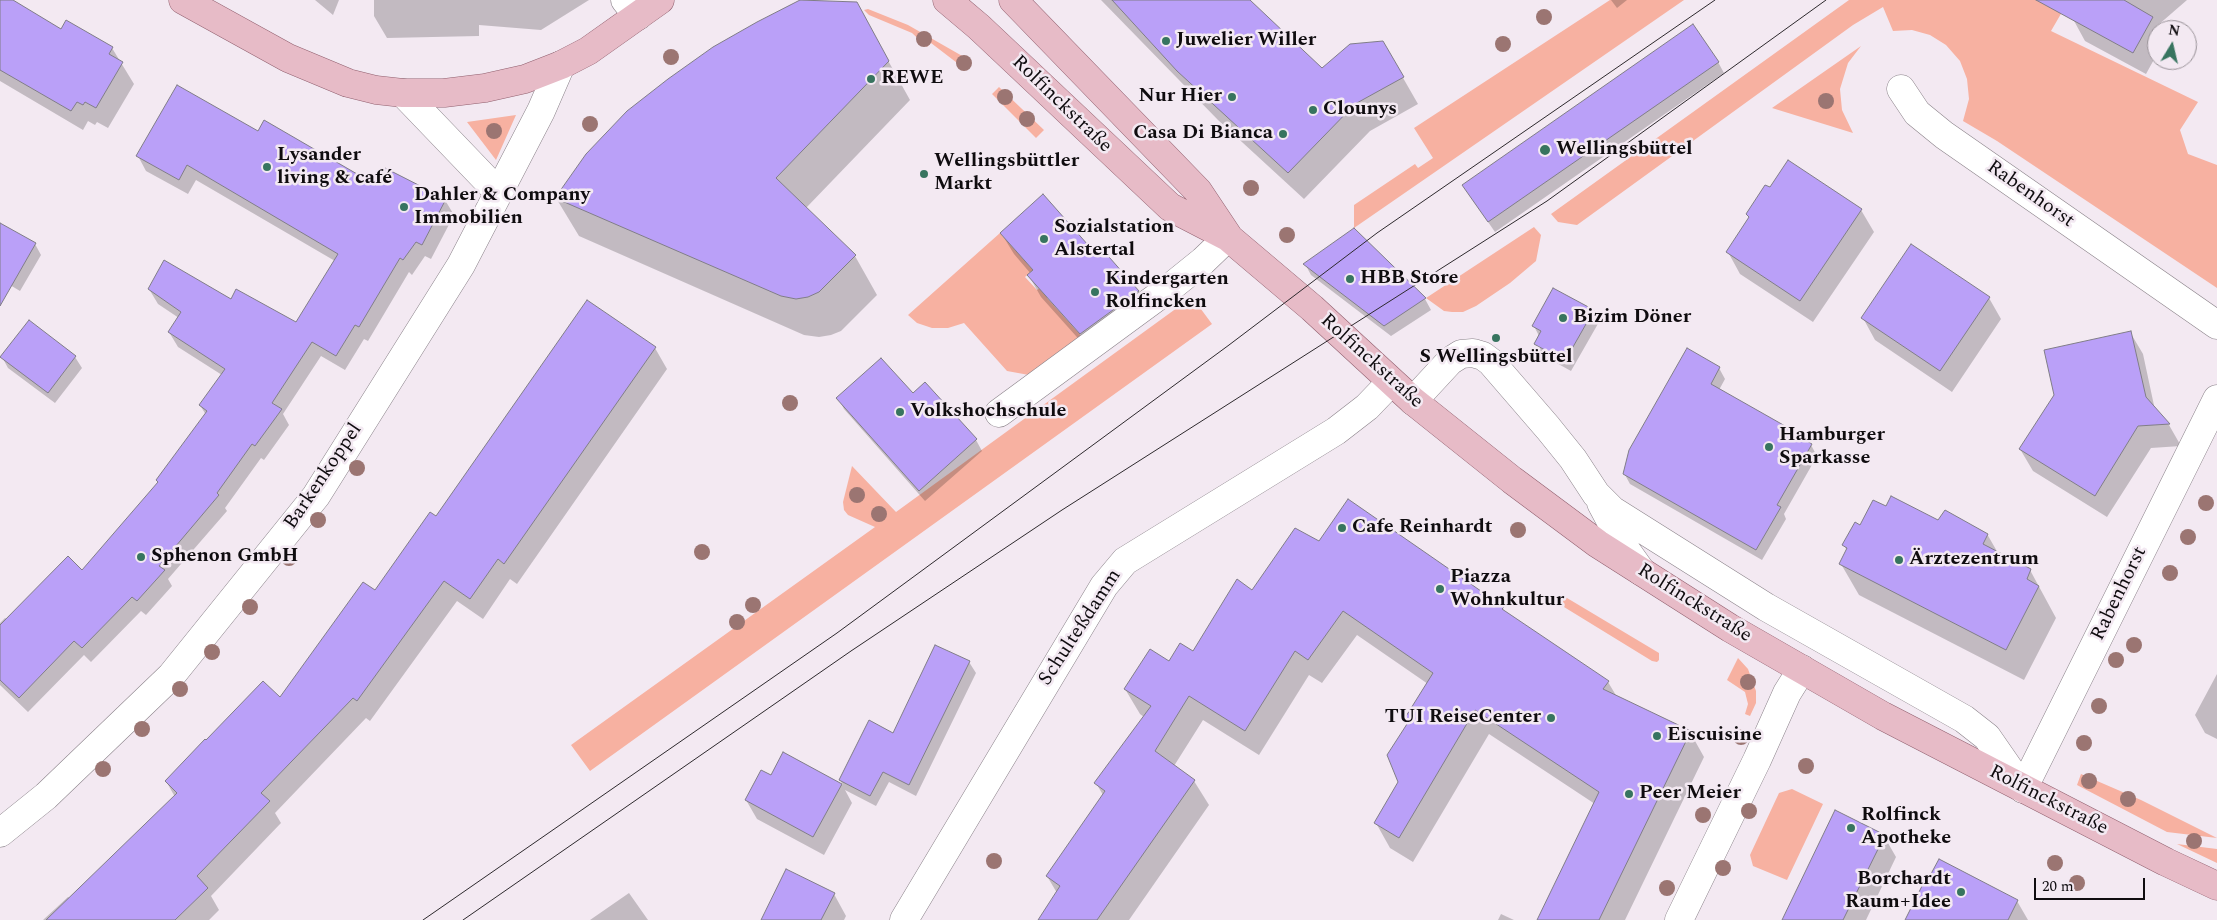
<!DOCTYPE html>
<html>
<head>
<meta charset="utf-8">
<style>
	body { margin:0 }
	#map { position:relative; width:2217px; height:920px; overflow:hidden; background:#f3e9f2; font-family:Spectral,serif }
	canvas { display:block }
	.north { position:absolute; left:2147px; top:20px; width:50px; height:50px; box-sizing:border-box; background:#f3e9f2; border:1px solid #989197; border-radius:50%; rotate:9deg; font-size:14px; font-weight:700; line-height:20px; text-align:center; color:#0f0c0f }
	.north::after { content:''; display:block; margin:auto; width:18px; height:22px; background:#37745f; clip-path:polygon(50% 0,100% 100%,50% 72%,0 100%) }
	.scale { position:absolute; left:2034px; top:878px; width:111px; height:22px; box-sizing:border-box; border:2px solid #0f0c0f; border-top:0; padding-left:6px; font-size:15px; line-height:18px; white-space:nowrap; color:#0f0c0f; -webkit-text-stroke:4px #f3e9f2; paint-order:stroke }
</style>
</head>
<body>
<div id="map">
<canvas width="2217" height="920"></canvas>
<div class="north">N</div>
<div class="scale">20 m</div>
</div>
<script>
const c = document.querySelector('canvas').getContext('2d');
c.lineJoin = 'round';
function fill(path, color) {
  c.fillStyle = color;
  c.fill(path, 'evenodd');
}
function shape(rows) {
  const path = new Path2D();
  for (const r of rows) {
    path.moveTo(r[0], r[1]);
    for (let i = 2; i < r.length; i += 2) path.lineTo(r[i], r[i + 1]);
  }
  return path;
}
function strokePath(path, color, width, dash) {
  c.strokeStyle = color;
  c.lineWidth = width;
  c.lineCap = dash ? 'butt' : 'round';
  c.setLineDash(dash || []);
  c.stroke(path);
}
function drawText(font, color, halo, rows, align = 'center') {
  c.font = font + ' Spectral,serif';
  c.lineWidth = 5;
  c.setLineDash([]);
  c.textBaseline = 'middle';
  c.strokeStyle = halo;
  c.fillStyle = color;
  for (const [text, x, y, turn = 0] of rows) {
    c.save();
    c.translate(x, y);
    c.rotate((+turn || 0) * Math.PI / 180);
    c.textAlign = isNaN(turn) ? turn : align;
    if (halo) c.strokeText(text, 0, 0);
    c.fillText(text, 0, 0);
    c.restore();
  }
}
fill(shape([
	[1610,0,1684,0,1354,228,1354,205,1415,164,1418,168,1433,158,1414,128],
	[1849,0,2069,0,2051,31,2198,102,2180,130,2188,154,2217,165,2217,288,1997,141,1963,121,1969,99,1967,79,1960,61,1946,45,1930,35,1912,30,1893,31,1883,7,1853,25,1577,225,1558,222,1551,214],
	[868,9,908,25,964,57,970,62,965,69,931,43,927,47,912,33,869,15,864,10],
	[1861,46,1848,63,1840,89,1842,110,1853,133,1772,108],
	[999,87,1044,130,1036,138,992,94],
	[516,115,496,160,467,122],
	[1534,227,1541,235,1536,261,1510,283,1476,306,1463,312,1452,312,1444,311,1426,298],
	[1000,233,1033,270,1025,277,1037,290,1045,283,1053,293,1047,298,1084,339,1029,375,1007,371,964,323,948,328,932,328,917,323,908,315],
	[1192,297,1212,324,590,771,571,745,875,527,848,515,844,510,843,502,852,466,896,512],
	[1562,595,1659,653,1659,660,1657,662,1652,661,1564,607],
	[1738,658,1748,669,1756,691,1756,703,1750,716,1745,714,1748,704,1745,692,1727,680],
	[2081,774,2141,800,2217,838,2167,832,2077,785],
	[1792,789,1823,804,1787,880,1753,866,1750,855,1779,793],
	[2177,844,2217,849,2217,863]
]), '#f7b1a1');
fill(shape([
	[0,0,12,0,62,31,112,48,134,84,108,128,97,122,95,125,88,121,83,130,0,81],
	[315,0,339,0,333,15],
	[374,0,589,0,541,30,479,25,479,36,387,38,374,16],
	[803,0,856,3,910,100,806,208,855,256,877,295,841,331,831,335,819,337,804,335,579,236,556,198,757,23],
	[1101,0,1248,0,1322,70,1383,43,1418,104,1370,131,1304,199,1218,120],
	[1611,0,1627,0,1617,8],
	[2083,0,2187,0,2157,26,2159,30,2157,30,2157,54,2146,74,2085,41,2073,19],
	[1718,62,1724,73,1495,232,1470,196],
	[258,133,377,187,445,200,454,215,431,259,425,256,412,275,409,272,368,341,364,339,345,370,321,356,283,414,289,425,264,460,261,458,225,508,227,511,168,579,172,586,146,615,141,611,91,662,84,655,28,712,0,685,0,623,5,618,7,619,82,572,159,483,206,415,200,405,222,375,178,347,169,332,179,318,158,304,149,289,231,300,297,324,335,261,196,180,188,194,146,171,138,156],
	[1788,161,1861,210,1874,232,1813,322,1740,274,1728,252,1750,218,1747,214,1770,189],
	[0,224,35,244,41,255,20,291,0,279],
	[1354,230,1425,299,1431,310,1391,336,1311,275,1305,264],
	[1001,233,1096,256,1138,291,1151,313,1093,355,1041,297,1029,276,1031,274,1014,254],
	[1989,298,2001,319,1952,392,1875,340,1863,318],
	[1593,311,1599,322,1571,371,1542,355,1536,344,1539,336,1534,326],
	[29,321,75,357,82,368,55,403,8,368,2,357],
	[2130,332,2143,354,2155,410,2169,425,2181,446,2151,448,2107,517,2033,471,2020,449],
	[655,348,667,369,517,584,510,579,483,619,457,601,370,721,366,718,275,813,281,823,211,896,219,910,209,920,43,920,68,897,70,898,175,797,166,781,280,699,375,592,436,518],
	[1719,368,1725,379,1719,390,1800,436,1811,445,1817,456,1784,514,1786,519,1762,560,1630,484,1624,473],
	[913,395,976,440,982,451,925,501,844,409,838,398],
	[1887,508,1987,534,1998,553,2030,570,2056,618,2024,680,1859,595,1841,564,1847,551,1844,545,1860,526],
	[1319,543,1490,599,1503,608,1505,613,1608,682,1617,697,1690,732,1704,757,1625,920,1538,920,1595,804,1489,734,1413,862,1390,848,1376,823,1400,782,1407,726,1404,721,1428,684,1357,635,1322,683,1309,675,1259,755,1203,720,1174,766,1194,781,1209,805,1129,920,1039,920,1057,893,1047,876,1103,795,1096,783,1144,717,1140,714,1125,689,1170,663,1193,653,1252,591],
	[969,662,976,673,916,796,889,782,876,806,845,790,852,803,824,855,757,819,746,800,771,777,784,753,843,785,840,780,894,735],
	[2217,674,2217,739,2205,733,2195,715],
	[1884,836,1896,857,1866,920,1783,920],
	[629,893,648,920,590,920],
	[834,894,846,916,844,920,762,920],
	[2017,901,2028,920,1906,920],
	[1501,914,1514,920,1498,920]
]), '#0003');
const building = shape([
	[0,0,13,0,61,29,66,20,113,47,109,54,123,62,96,108,85,102,83,105,77,102,71,111,0,70,0,0],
	[800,0,857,2,889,61,776,178,856,255,819,292,808,297,796,299,781,296,555,198,586,154,627,111,668,79,713,47,757,22,800,0],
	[1112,0,1250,0,1322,68,1350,44,1383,41,1404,77,1355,104,1288,173,1177,71,1112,0],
	[2036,0,2124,0,2153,17,2133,53,2036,0],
	[1693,24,1719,62,1488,222,1462,185,1693,24],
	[177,85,258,131,264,120,376,185,385,168,446,199,422,245,416,242,403,260,400,258,359,327,355,325,336,356,312,342,272,403,282,409,255,446,252,444,217,493,219,495,159,566,165,570,137,601,132,597,82,648,74,641,19,698,0,680,0,625,68,556,82,570,158,482,156,480,207,411,199,405,225,369,168,332,181,312,148,289,164,260,231,299,236,289,296,322,338,254,187,165,179,180,136,156,177,85],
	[1788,160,1862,209,1800,301,1726,252,1749,217,1746,214,1765,185,1770,187,1788,160],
	[1043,194,1096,254,1102,249,1139,291,1080,334,1027,275,1033,270,1000,233,1043,194],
	[0,223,36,243,0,306,0,223],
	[1354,228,1426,298,1384,326,1303,264,1354,228],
	[1911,244,1990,297,1940,371,1861,318,1911,244],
	[1553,288,1594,310,1565,361,1534,344,1541,331,1532,326,1553,288],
	[587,300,656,347,504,564,498,559,470,599,444,581,357,701,353,698,261,793,270,801,197,876,208,888,175,920,46,920,177,793,165,781,205,739,206,740,263,681,280,697,363,582,375,590,430,512,436,516,587,300],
	[29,320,76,356,48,393,0,357,29,320],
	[2131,331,2146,397,2170,424,2138,426,2095,496,2019,449,2054,395,2044,350,2131,331],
	[1687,348,1720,367,1711,384,1801,435,1800,437,1812,444,1777,505,1781,507,1756,550,1623,474,1629,450,1687,348],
	[881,358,913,393,925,382,977,439,919,491,836,398,881,358],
	[1891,496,1938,520,1945,510,1988,534,1983,544,2031,569,2027,579,2039,586,2006,650,1839,564,1847,548,1842,545,1855,522,1860,525,1873,500,1886,506,1891,496],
	[1348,499,1504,607,1502,609,1609,681,1603,689,1691,731,1599,920,1537,920,1599,792,1475,710,1399,838,1374,823,1398,782,1387,755,1407,724,1403,721,1433,673,1343,611,1308,660,1295,651,1245,731,1189,696,1155,751,1195,780,1097,920,1038,920,1060,886,1046,876,1105,791,1094,783,1151,706,1124,689,1150,649,1169,661,1180,643,1193,651,1237,579,1252,590,1295,528,1319,541,1348,499],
	[935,645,970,661,909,785,883,772,870,796,839,780,869,720,893,733,935,645],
	[783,752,842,784,813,837,745,800,761,770,771,775,783,752],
	[1835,810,1885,835,1843,920,1782,920,1835,810],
	[1939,859,2018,900,2008,920,1905,920,1924,882,1926,883,1939,859],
	[786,869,835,893,821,920,761,920,786,869]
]);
fill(building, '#baa0f8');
strokePath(building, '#807d87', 1);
const minor = shape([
	[625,0,638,16],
	[1901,89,1917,113,1944,135,2217,325],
	[403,93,499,193],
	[1413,401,1450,361,1461,354,1473,353,1483,356,1491,362,1548,428,1573,459,1596,494,1612,510,1766,607,1964,719,1987,737,2023,789,2217,399],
	[999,413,1172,286,1203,261,1228,237],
	[1601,503,1626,550,1641,571],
	[0,833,46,796,171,676,316,496,461,265,541,111,561,65],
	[904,920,1104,586,1125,561,1336,431,1367,407,1391,382],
	[1679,920,1757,760,1787,693,1802,669]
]);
const major = shape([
	[183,0,288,58,348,83,376,90,403,93,444,93,485,88,525,79,561,65,588,51,660,0],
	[947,0,979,27,1170,207,1228,237,1312,308,1413,401,1512,480,1598,544,1730,628,1883,716,2166,862,2217,886],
	[1013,0,1198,191,1228,236]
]);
strokePath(minor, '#8a8289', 29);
strokePath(major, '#91606f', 29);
strokePath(minor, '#fff', 28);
strokePath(major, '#e7bbc7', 28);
strokePath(shape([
	[423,920,837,633,1229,345,1377,233,1715,0],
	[463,920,851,651,1062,510,1547,201,1826,0]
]), '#2d292d', 1);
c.fillStyle = '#9b7572';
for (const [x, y] of [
	[1544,17],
	[924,39],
	[1503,44],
	[671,57],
	[964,63],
	[1005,97],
	[1826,101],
	[1027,119],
	[590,124],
	[494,131],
	[1251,188],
	[1287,235],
	[790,403],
	[357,468],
	[857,495],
	[2206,503],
	[879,514],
	[318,520],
	[1518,530],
	[2188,537],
	[702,552],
	[289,558],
	[2170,573],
	[753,605],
	[250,607],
	[737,622],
	[2134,645],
	[212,652],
	[2116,660],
	[1748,682],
	[180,689],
	[2099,706],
	[142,729],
	[1741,737],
	[2084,743],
	[1806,766],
	[103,769],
	[2089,781],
	[2128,799],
	[1749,811],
	[1703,815],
	[2194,841],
	[994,861],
	[2055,863],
	[1723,868],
	[2077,883],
	[1667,888]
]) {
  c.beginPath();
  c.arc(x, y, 8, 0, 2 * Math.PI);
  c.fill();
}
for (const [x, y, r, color] of [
	[1166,41,5,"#37745f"],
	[871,79,5,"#37745f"],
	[1232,97,5,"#37745f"],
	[1313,110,5,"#37745f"],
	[1283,134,5,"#37745f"],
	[1545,150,6,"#37745f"],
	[267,167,5,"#37745f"],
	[924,174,5,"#37745f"],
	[404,207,5,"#37745f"],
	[1044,239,5,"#37745f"],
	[1350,279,5,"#37745f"],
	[1095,292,5,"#37745f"],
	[1563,318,5,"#37745f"],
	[1496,338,5,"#37745f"],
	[900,412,5,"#37745f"],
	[1769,447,5,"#37745f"],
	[1342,528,5,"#37745f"],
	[141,557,5,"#37745f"],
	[1899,560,5,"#37745f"],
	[1440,589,5,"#37745f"],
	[1551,718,5,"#37745f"],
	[1657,736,5,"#37745f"],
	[1629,794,5,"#37745f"],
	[1851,828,5,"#37745f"],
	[1961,892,5,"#37745f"]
]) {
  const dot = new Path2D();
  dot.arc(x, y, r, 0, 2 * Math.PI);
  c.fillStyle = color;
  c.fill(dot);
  strokePath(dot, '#f3e9f2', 2);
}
drawText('bold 20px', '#0f0c0f', '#f3e9f2', [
	["Juwelier Willer",1176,41],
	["REWE",881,79],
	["Nur Hier",1222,97,"right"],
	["Clounys",1323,110],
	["Casa Di Bianca",1273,134,"right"],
	["Wellingsbüttel",1556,150],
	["Lysander",277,156],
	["living & café",277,179],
	["Wellingsbüttler",934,162],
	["Markt",934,185],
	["Dahler & Company",414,196],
	["Immobilien",414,219],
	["Sozialstation",1054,228],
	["Alstertal",1054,251],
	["HBB Store",1360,279],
	["Kindergarten",1105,280],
	["Rolfincken",1105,303],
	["Bizim Döner",1573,318],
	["S Wellingsbüttel",1496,358,"center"],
	["Volkshochschule",910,412],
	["Hamburger",1779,436],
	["Sparkasse",1779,459],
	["Cafe Reinhardt",1352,528],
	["Sphenon GmbH",151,557],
	["Ärztezentrum",1909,560],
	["Piazza",1450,578],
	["Wohnkultur",1450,601],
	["TUI ReiseCenter",1541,718,"right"],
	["Eiscuisine",1667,736],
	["Peer Meier",1639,794],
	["Rolfinck",1861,816],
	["Apotheke",1861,839],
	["Borchardt",1951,880,"right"],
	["Raum+Idee",1951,903,"right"]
], 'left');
drawText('20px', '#0f0c0f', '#f3e9f2', [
	["Rolfinckstraße",1061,105,44],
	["Rabenhorst",2030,195,35],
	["Rolfinckstraße",1371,362,42],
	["Barkenkoppel",324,477,-56],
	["Rabenhorst",2120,594,-64],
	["Rolfinckstraße",1694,604,32],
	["Schulteßdamm",1081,628,-57],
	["Rolfinckstraße",2048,801,27]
]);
</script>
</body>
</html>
